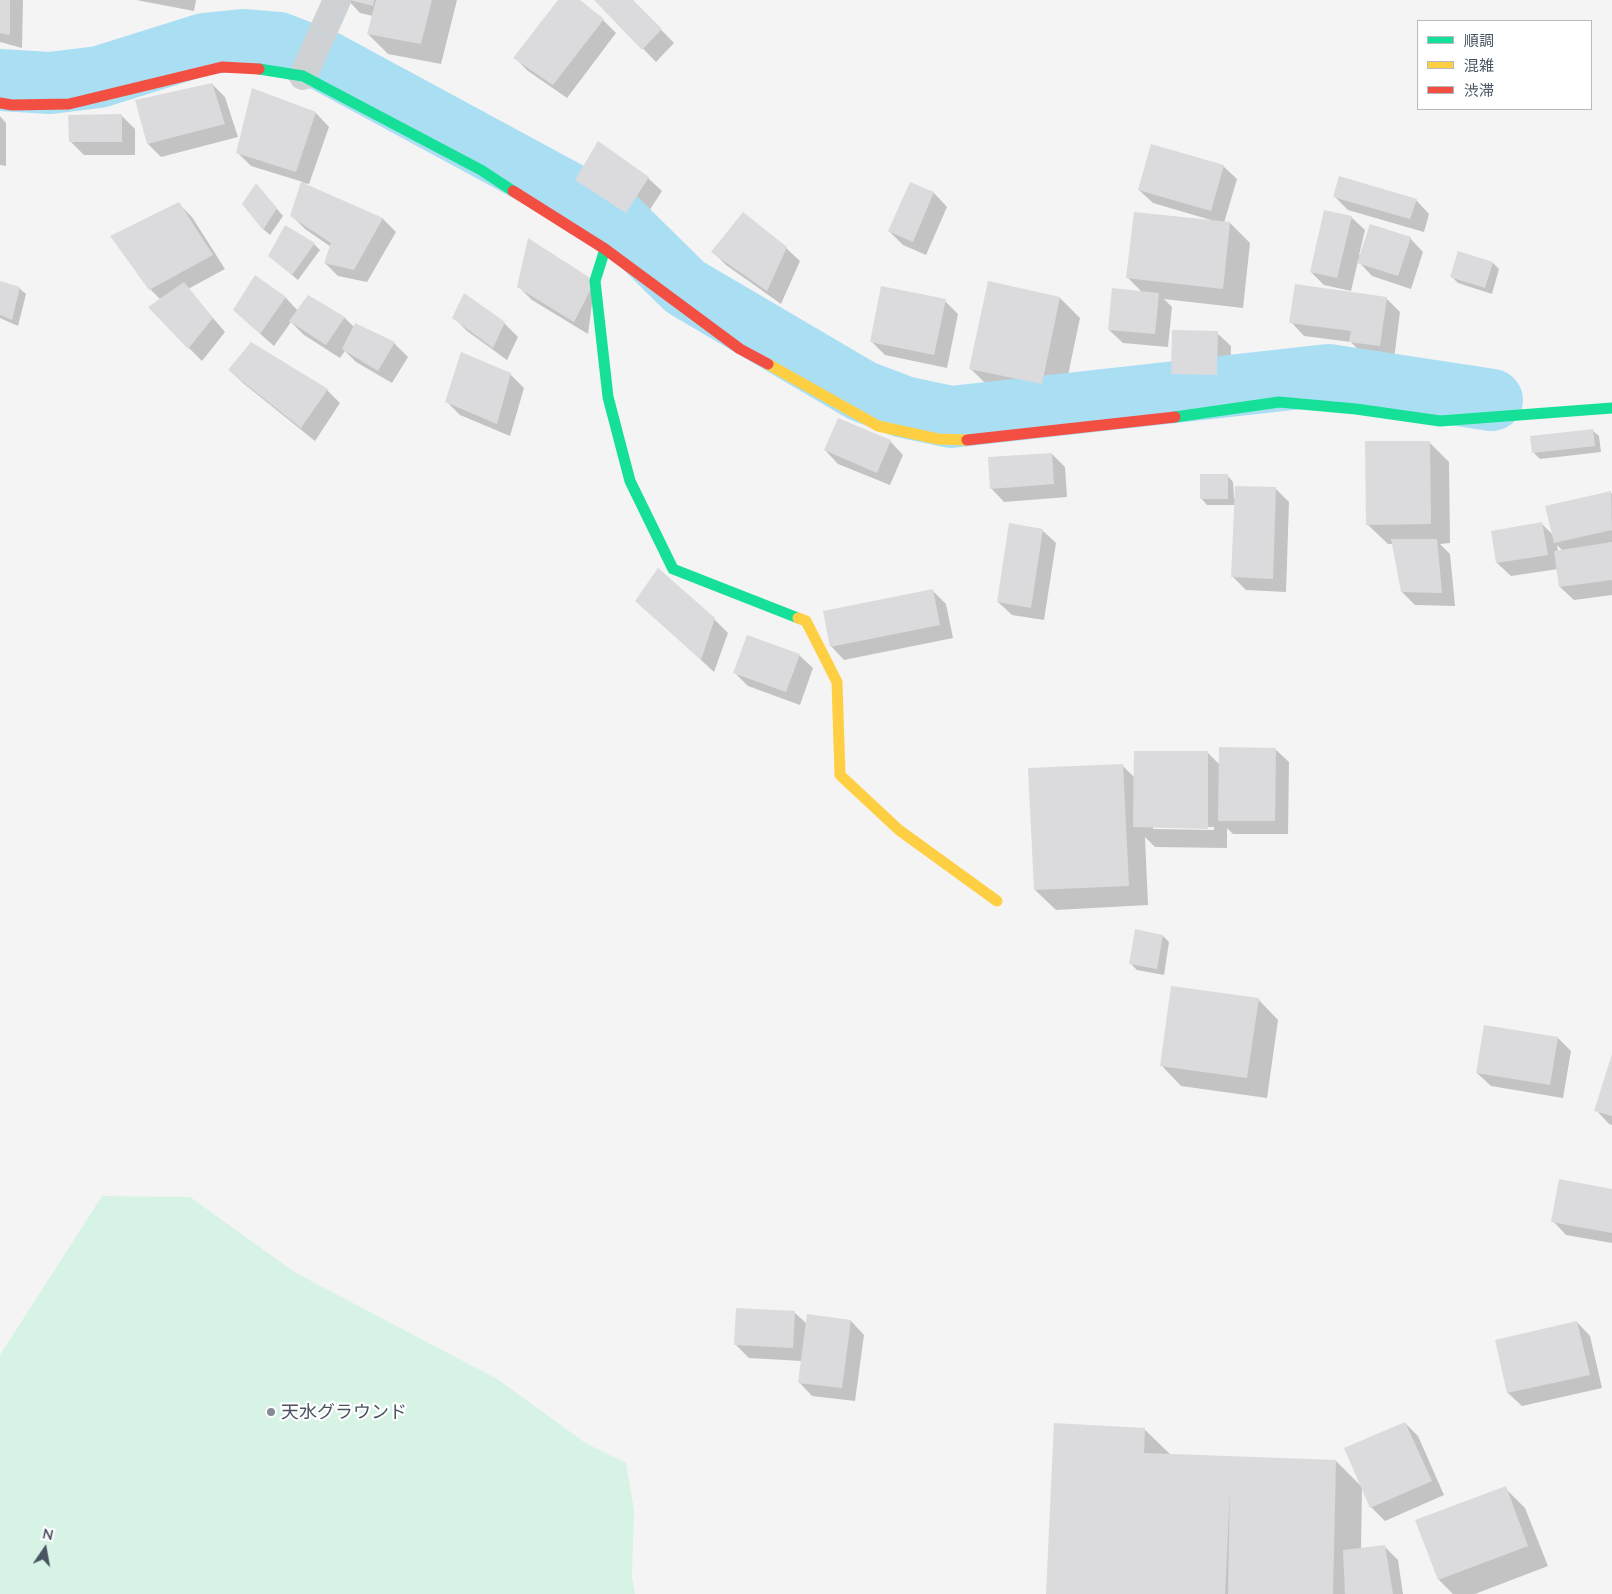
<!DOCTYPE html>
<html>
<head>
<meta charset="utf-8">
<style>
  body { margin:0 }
  #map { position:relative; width:1612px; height:1594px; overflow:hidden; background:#f4f4f4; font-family:Lato,"Noto Sans JP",sans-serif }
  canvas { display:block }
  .legend { position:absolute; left:1417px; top:20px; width:175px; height:90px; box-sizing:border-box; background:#fff; border:1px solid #b6bbc0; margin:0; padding:6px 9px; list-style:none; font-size:15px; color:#495462 }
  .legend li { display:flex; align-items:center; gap:10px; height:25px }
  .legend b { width:25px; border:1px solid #b6bbc0 }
  .north { position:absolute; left:20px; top:1524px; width:50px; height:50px; -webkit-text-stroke:4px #fff; paint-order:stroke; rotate:12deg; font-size:14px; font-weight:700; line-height:20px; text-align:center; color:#495462 }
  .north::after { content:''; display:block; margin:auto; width:18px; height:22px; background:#495462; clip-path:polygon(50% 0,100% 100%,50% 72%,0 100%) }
</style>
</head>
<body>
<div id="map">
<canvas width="1612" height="1594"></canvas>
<ul class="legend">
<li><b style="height:6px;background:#16e098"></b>順調</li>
<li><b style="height:6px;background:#ffcf43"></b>混雑</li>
<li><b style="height:6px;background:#f24e42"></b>渋滞</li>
</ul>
<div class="north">N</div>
</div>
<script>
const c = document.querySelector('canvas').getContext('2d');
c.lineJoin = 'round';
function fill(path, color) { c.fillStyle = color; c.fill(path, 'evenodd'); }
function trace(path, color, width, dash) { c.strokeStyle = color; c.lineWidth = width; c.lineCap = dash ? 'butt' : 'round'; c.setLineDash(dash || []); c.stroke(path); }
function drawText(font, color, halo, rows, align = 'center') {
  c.font = font + ' Lato,"Noto Sans JP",sans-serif'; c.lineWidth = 4.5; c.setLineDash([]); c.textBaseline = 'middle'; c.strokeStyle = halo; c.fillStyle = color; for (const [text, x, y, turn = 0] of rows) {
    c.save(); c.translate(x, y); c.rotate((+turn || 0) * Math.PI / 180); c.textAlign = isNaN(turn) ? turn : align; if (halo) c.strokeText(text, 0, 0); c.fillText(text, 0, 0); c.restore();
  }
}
fill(new Path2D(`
  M102,1196L190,1197L296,1273L497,1379L587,1444L626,1463L634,1510L632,1578L635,1594H0V1355Z`), '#d7f3e5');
fill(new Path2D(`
  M0,0H23L22,48L0,42Z
  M136,0H196L194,11Z
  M348,0H457L441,64L388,54L368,34L373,16L360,13Z
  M560,0H578L603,20L616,33L567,98L528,71L515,58Z
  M596,0H632L674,43L656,62Z
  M212,84L225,97L238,137L161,157L148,144Z
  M316,113L329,127L309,184L303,183V184L383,219L396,232L367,282L338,276L325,263L331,247L305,229L291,215L303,182L251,166L237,152Z
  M0,116L6,123V166L0,165Z
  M122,116L135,129V155H84L71,142Z
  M598,142L648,178L662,191L640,225L590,193L576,180Z
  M1223,166L1237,179L1224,223H1230L1250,243L1243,308L1164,299L1172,307L1168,347L1123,343L1109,330L1142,292L1128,278L1211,220L1153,203L1139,190Z
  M911,183L934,193L947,207L926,255L903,245L889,231Z
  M262,191L283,216L270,235L263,229Z
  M1334,196L1416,200L1429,214L1424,232L1348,210Z
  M179,204L192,217L225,269L188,289L225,332L202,361L189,348L161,300L150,289Z
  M1351,217L1365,230L1359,255L1410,238L1423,252L1411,289L1372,276L1358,261L1351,291L1324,285L1311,272Z
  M314,244L320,250L298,280L269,256Z
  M786,248L800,261L781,304L726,265L713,252Z
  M1493,263L1499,269L1492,294L1458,283L1452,277Z
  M256,277L286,298L298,311L309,297L345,318L354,327L394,343L408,357L392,383L356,362L345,351L340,358L304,335L291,322L274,346L248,323Z
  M0,282L19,288L26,294L18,326L0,318Z
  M595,282L588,334L532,300L519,287Z
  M989,283L1060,298L1080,318L1062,404L991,389L971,369Z
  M1386,298L1400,312L1394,359L1363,355L1351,342L1304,336L1291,322Z
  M945,301L958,314L947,368L885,355L871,341Z
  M454,318L504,323L518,337L507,360L467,331Z
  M1217,333L1231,346L1230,388L1186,387L1173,373Z
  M229,370L327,390L340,403L315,441L243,383Z
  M510,374L524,388L510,436L460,415L446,401Z
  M1592,430L1599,436L1601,452L1540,459L1533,452Z
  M890,441L903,455L890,485L838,464L825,450Z
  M1429,442L1449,462L1450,543L1440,544L1450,554L1455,606L1415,605L1402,592L1393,544H1388L1367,524Z
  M1052,454L1065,467L1067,497L1004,502L991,488Z
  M1227,475L1233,482L1234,498L1276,489L1289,502L1286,592L1246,590L1232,576L1235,505H1207L1201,498Z
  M1611,493L1612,494V595L1574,600L1560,587L1558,569L1511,576L1497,563L1492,532L1542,524L1553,535ZM1557,545L1563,551H1558Z
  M1042,530L1056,543L1044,620L1012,615L998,602Z
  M933,591L946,604L953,638L844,660L831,646Z
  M637,601L714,619L728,633L714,672Z
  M799,655L813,668L800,705L748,686L735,673Z
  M1275,749L1289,762L1288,834H1233L1227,828V848L1155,847L1145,837L1148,905L1056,910L1035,890L1122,765L1135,778L1208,753L1220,765ZM1153,827H1214V830L1153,829Z
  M1163,936L1169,942L1164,975L1137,970L1131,964Z
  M1258,999L1278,1020L1267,1098L1181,1086L1161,1065Z
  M1558,1038L1571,1051L1563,1098L1491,1086L1477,1073Z
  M1612,1057V1125L1609,1124L1596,1110Z
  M1612,1191V1243L1566,1235L1553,1221Z
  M795,1313L807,1324L851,1321L864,1335L855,1401L812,1396L799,1382L802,1361L749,1358L735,1344Z
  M1577,1322L1590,1336L1602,1388L1522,1406L1508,1393L1496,1341Z
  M1405,1423L1418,1436L1444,1495L1385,1521L1371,1507Z
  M1144,1429L1171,1455L1336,1461L1362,1487L1361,1549L1384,1546L1398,1560L1403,1594H1048Z
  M1505,1488L1525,1508L1548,1566L1475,1594H1453L1439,1580L1417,1521Z`), '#0003');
trace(new Path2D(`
  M0,80L50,83L99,77L204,44L242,40L279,43L325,61L615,218L685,287L862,391L904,407L951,417L1328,375L1492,400`), '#aadff3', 62);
fill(new Path2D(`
  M0,0H10V35L0,33Z
  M350,0H374L373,6Z
  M376,0H432L421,44L367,34Z
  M558,0H580L604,19L553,85L513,58Z
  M594,0H633L662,29L642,50Z
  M212,83L225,124L147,144L135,100Z
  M252,88L316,112L296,172L236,153Z
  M122,114V142H69L68,115Z
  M598,141L649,177L626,213L575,180Z
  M1151,144L1224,165L1211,211L1138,190Z
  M1339,176L1417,199L1410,219L1333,197Z
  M301,182L383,218L354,270L324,263L331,243L290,216Z
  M910,182L934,192L913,242L888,231Z
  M256,183L277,208L263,230L242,204Z
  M179,202L213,255L149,290L110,236Z
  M1324,210L1352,216L1337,278L1310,272Z
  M743,212L787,247L767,291L711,252Z
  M1134,212L1230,222L1223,289L1126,278Z
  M1370,224L1411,237L1398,276L1357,263Z
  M285,225L315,243L292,275L268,256Z
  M528,238L595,281L574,322L517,287Z
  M1458,251L1493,262L1485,288L1450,277Z
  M255,275L286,297L260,334L233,310Z
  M0,281L20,287L12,320L0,315Z
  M988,281L1060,297L1042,384L969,369Z
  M184,282L213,318L188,349L148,307Z
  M1295,284L1387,297L1380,346L1349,342L1351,331L1289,323Z
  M881,286L946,299L934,355L870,342Z
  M1112,288L1159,293L1155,334L1108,330Z
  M464,293L505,322L493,348L452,318Z
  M308,295L345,317L326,345L289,321Z
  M355,323L395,342L378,371L342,349Z
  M1172,330L1218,331L1217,375L1171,374Z
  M251,342L328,389L301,428L228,370Z
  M461,352L511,373L497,424L445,402Z
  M838,418L891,440L877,473L824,450Z
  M1593,429L1595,446L1532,453L1530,436Z
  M1365,441H1430L1431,524L1366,525Z
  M1052,453L1054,484L990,489L988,457Z
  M1200,474H1228V499H1200Z
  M1235,486L1276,487L1273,579L1231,577Z
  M1611,491L1612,530L1554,543L1545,506Z
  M1542,522L1548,555L1496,563L1491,531Z
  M1009,523L1043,529L1031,608L997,602Z
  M1391,539H1437L1442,593L1401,592Z
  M1612,542V580L1559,587L1554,551Z
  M658,568L715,618L701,660L635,601Z
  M933,589L940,625L830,647L823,611Z
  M747,635L800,654L786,692L733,673Z
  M1219,747L1276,748L1275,821H1218Z
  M1134,751H1208V829L1133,827Z
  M1123,764L1129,886L1034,890L1028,768Z
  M1135,929L1163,935L1157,969L1129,964Z
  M1171,986L1259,998L1247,1078L1160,1066Z
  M1484,1025L1558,1037L1550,1085L1476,1073Z
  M1612,1054V1116L1594,1111Z
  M1559,1179L1612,1189V1233L1551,1222Z
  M736,1308L795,1311L793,1348L734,1345Z
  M807,1314L851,1320L842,1388L798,1383Z
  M1577,1321L1590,1375L1507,1393L1495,1340Z
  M1405,1422L1432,1481L1370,1508L1344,1448Z
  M1054,1423L1145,1428L1144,1453L1336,1460L1333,1594H1228L1230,1488L1225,1594H1046Z
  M1506,1486L1528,1546L1438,1580L1415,1520Z
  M1385,1545L1393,1594H1345L1343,1550Z`), '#dbdbde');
trace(new Path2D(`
  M303,76L337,0`), '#cfd2d5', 28);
trace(new Path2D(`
  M259,69L303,76L481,170L513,191
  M605,249L595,281L608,397L630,481L673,569L798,618
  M1175,417L1279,402L1356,409L1440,421L1612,408`), '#16e098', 11);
trace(new Path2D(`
  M768,364L878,426L938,439L967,440
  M798,618L806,621L837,682L840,775L899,830L997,901`), '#ffcf43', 11);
trace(new Path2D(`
  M0,103L12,105L69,104L222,67L259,69
  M513,191L605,249L740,349L768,364
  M967,440L1175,417`), '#f24e42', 11);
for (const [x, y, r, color] of [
  [271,1412,5,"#858c95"]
]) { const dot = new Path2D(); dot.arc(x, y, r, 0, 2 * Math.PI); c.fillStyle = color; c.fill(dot); trace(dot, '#fff', 2); }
drawText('18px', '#495462', '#fff', [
  ["天水グラウンド",281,1412]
], 'left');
</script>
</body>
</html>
